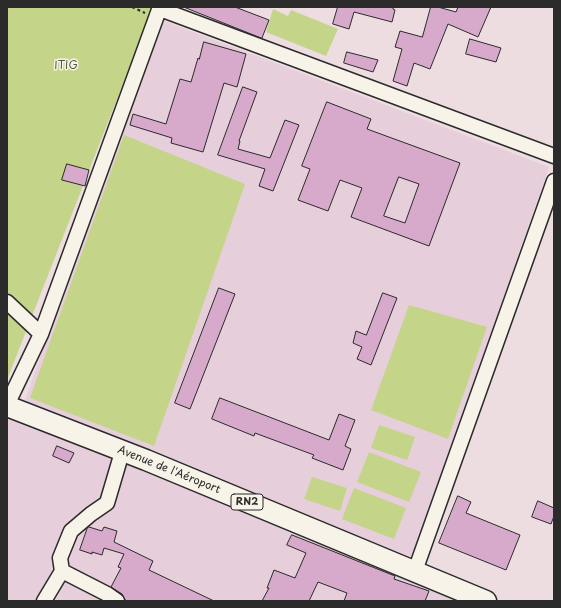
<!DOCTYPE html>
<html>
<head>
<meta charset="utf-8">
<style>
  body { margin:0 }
  #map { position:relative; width:561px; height:608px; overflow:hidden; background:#eddde0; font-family:"Playpen Sans",sans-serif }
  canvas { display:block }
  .frame { position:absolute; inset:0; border:8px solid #2b2b2b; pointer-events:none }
</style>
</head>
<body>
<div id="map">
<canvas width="561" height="608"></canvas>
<div class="frame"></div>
</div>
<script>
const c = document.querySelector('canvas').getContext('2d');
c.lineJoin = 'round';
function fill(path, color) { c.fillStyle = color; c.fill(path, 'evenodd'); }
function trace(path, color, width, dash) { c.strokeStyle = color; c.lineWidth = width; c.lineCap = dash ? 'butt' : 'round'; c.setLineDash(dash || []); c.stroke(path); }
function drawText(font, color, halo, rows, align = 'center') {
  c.font = font + ' "Playpen Sans",sans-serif'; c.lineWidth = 3; c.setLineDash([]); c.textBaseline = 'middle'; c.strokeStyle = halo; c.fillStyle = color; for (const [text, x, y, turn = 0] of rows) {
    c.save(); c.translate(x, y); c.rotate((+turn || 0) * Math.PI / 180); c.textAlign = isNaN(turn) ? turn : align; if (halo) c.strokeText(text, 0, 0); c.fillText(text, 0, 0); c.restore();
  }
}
fill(new Path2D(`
  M159,19L549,167L412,557L23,406Z
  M7,414L481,601H7Z`), '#e6ceda');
fill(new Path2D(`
  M7,7H153L7,380Z
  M273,9L288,16L291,10L338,29L326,56L266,32Z
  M124,135L245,184L154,446L30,398Z
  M409,305L487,327L448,439L371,410Z
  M379,425L415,437L407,460L371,448Z
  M369,452L421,472L409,502L357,482Z
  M312,477L347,488L340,511L304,499Z
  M354,488L406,508L394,539L342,519Z`), '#c4d58a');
const building = new Path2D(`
  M184,7H235L269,20L262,38Z
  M338,7H393V9L395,10L392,22L354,12L349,29L333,24Z
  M431,7H438L456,12L458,7H491L478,37L448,24L430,69L414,63L407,86L393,81L402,49L395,47L400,31L422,37Z
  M470,39L501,48L496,62L466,54Z
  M204,42L246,54L237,87L224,83L203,152L171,143L172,138L130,125L133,114L166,124L180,79L191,82L198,58L199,59Z
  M347,52L378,60L373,72L344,63Z
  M243,87L257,92L239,141H240L238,149L270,158L285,120L299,125L273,191L259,186L265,169L218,155Z
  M327,102L371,119L367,129L460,163L429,246L351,217L362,188L340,180L328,211L298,200L310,169L302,166ZM399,177L419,184L405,223L384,216Z
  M67,164L89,170L85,186L62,180Z
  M219,288L235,294L190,409L175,403Z
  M383,293L397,298L371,365L357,359L362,347L353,343L356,331L366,335Z
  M220,398L329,440L339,414L355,420L345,446L351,449L343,470L312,458L314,455L255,433L254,436L212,419Z
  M57,446L74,453L69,463L53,456Z
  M458,496L471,502L466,513L520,535L506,570L439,543Z
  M538,501L554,508V516L551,524L532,517Z
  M88,527H89L102,531L104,527L117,531L114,542L153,561L149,570L214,601H128L125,600L122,594L111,587L121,568L118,567L124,554L104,548L102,555L92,552V554L80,550Z
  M292,535L395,576L394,579L429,591L425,601H344L347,593L318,582L309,601H262L269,588H267L274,570L295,578L306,553L287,545Z`);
fill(building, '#d7aacc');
trace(building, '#2b2b2b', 1);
const minor = new Path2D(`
  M160,9L554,156
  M7,302L41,334
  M7,405L41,334L160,7
  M62,571L107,594L117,601
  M415,571L554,181
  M44,601L62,571L60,558L71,531L91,514L107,503L120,459L124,451`);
const highway = new Path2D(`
  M7,406L146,460L486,601`);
trace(minor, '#2b2b2b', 17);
trace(highway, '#2b2b2b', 23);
trace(new Path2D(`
  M132,7L145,13`), '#2b2b2b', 2, [3, 3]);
trace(minor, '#f7f3e8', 14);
trace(highway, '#f7f3e8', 20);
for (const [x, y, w] of [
  [247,502,32]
]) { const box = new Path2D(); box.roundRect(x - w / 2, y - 8, w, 16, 3); c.fillStyle = '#f7f3e8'; c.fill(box); trace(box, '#2b2b2b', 1); }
drawText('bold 10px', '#2b2b2b', null, [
  ["RN2",247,502]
]);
drawText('11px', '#515643', '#f7f3e8', [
  ["ITIG",66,66]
]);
drawText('11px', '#2b2b2b', '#f7f3e8', [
  ["Avenue de l'Aéroport",169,470,22]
]);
</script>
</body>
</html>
